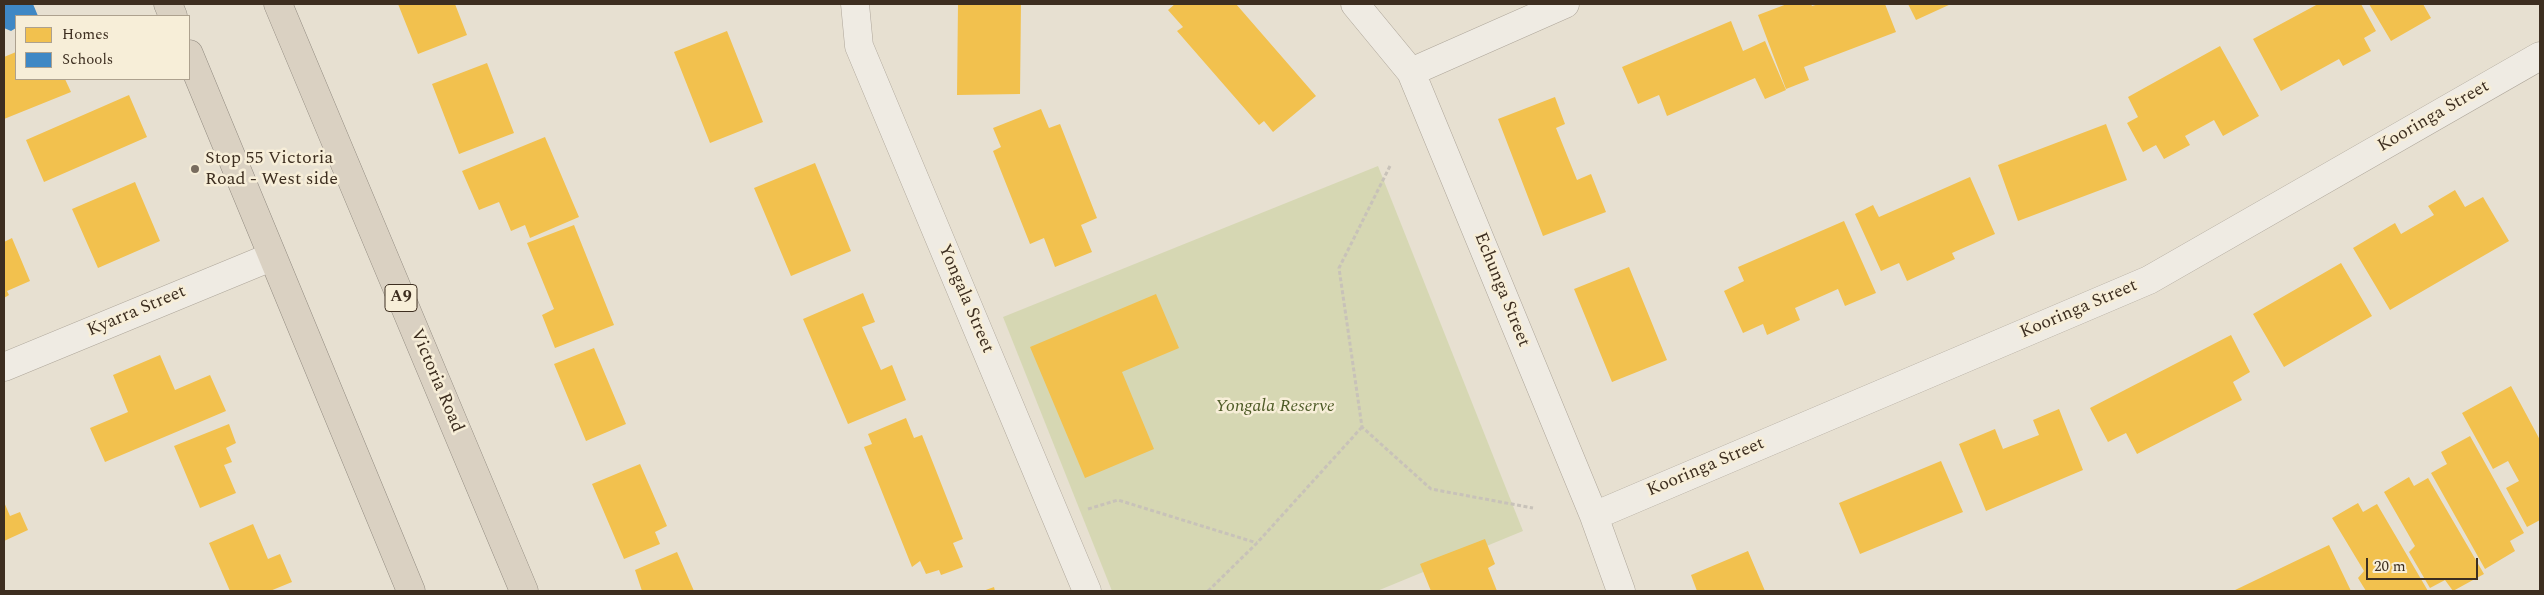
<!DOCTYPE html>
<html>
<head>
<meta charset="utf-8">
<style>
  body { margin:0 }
  #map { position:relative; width:2544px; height:595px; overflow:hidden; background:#e7e0d1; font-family:Spectral,serif }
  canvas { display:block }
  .frame { position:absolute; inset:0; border:5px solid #3d2e20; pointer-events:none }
  .legend { position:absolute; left:15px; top:15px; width:175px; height:65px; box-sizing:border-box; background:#f7eed8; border:1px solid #ada18e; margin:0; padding:6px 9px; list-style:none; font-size:15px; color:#3d2e20 }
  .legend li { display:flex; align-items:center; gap:10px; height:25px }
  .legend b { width:25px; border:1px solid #ada18e }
  .scale { position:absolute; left:2366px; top:558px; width:112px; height:22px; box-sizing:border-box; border:2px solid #3d2e20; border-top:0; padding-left:6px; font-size:15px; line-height:18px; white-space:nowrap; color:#3d2e20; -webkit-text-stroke:4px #f7eed8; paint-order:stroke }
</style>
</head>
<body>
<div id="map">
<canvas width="2544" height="595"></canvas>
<div class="frame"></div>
<ul class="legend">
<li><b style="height:14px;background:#f2c14e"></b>Homes</li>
<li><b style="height:14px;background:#3f88c5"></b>Schools</li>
</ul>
<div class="scale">20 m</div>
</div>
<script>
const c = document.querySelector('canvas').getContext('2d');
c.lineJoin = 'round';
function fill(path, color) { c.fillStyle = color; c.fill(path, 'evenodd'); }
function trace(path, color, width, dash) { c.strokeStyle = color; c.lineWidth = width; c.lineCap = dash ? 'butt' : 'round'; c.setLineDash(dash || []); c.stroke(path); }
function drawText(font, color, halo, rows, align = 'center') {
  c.font = font + ' Spectral,serif'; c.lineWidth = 5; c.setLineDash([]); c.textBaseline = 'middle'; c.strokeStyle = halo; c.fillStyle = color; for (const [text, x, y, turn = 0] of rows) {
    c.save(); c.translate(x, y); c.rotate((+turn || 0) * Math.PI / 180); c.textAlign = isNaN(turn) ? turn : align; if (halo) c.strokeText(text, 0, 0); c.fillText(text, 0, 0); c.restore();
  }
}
fill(new Path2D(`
  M1378,166L1523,531L1377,591H1112L1003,317Z`), '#d6d7b3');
fill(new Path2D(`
  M398,4H455L467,35L418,54Z
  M958,4H1021L1020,94L957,95Z
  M1175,4H1236L1316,96L1273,132L1264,121L1259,125L1177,31L1183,27L1168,10Z
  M1787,4H1811L1812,6L1819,4H1885L1896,32L1804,67L1809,80L1786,89L1758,15Z
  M1908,4H1951L1916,20Z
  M2318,4H2361L2376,31L2364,38L2371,51L2343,66L2339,59L2281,91L2253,39Z
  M2369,4H2423L2431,18L2391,41Z
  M1731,21L1743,51L1765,41L1786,90L1765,99L1755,78L1667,116L1659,95L1638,104L1622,67Z
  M727,31L763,122L710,143L674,52Z
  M2220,46L2259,116L2223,136L2214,120L2185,136L2190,145L2164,159L2156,145L2143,152L2127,123L2138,117L2128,97Z
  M16,52V79H65L71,92L4,119V57Z
  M487,63L514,133L459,154L432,84Z
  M129,95L147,137L44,182L26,140Z
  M1555,97L1565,124L1556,128L1577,180L1591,174L1606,212L1543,236L1498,119Z
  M1041,109L1049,128L1060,124L1097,218L1081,225L1092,252L1055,267L1044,238L1030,244L993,151L1001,147L993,128Z
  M2106,124L2127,180L2018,221L1998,165Z
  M545,137L579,217L530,238L525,225L511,231L499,202L479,210L462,171Z
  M815,163L851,251L791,276L754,188Z
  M1970,177L1995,234L1952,253L1955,259L1907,281L1899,263L1881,271L1855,214L1873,205L1879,217Z
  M135,182L160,241L98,268L72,209Z
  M2455,190L2465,207L2483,197L2509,241L2390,310L2353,248L2395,223L2401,234L2434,215L2428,206Z
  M1844,221L1876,293L1845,306L1838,289L1795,308L1800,320L1767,335L1763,324L1743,333L1724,291L1744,281L1738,267Z
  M574,225L614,325L555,348L542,315L554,309L527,243Z
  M12,238L30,281L7,291L9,295L4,298V242Z
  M2341,263L2372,316L2284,367L2253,314Z
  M1629,267L1667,360L1612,382L1574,289Z
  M863,293L875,322L862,327L881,370L892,365L906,400L848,424L803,319Z
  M1156,294L1179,348L1122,372L1154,449L1085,478L1030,347Z
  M2231,335L2250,372L2233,382L2242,400L2137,454L2126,433L2108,442L2090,408Z
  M594,348L626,424L586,441L554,364Z
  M160,355L175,390L210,375L226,411L105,462L90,428L128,412L113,375Z
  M2511,386L2540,440V520L2527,527L2506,488L2519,481L2508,461L2493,469L2462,413Z
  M2059,409L2083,470L1986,511L1959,444L1995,429L2003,449L2039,435L2033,420Z
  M906,418L914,438L922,435L963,539L953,543L963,567L941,575L939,570L926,574L920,561L912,567L864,447L872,444L868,434Z
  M229,424L236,443L226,448L232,462L224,465L236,493L200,508L174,446Z
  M2470,436L2524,533L2510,541L2515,551L2485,569L2431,473L2447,464L2441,452Z
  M1941,461L1963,512L1860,554L1839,503Z
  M640,464L667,526L655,532L660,544L624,559L592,484Z
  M2409,477L2414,486L2428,478L2484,574L2453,591L2445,580L2430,588L2409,552L2415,546L2384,492Z
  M4,502L10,516L20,512L28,530L4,541Z
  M2358,503L2363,512L2377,504L2428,591H2366L2358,578L2364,571L2332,518Z
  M253,524L268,559L280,554L292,582L270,591H230L209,543Z
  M1485,539L1495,564L1488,568L1497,591H1431L1420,564Z
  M2329,545L2351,591H2233Z
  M1748,551L1765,591H1697L1691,575Z
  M677,552L694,591H642L635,570Z
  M994,587L995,591H983Z`), '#f2c14e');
fill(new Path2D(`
  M4,4H33L38,16H16V28L11,31L4,28Z`), '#3f88c5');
const street = new Path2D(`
  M855,4L859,46L1087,591
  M1355,4L1411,72L1594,516L1621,591
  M1411,72L1565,4
  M4,367L271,257
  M1594,516L2149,280L2540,56`);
const highway = new Path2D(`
  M168,4L173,16
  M278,4L524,591
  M189,54L411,591`);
trace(street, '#ada599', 29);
trace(highway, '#928b80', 29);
trace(new Path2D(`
  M1390,166L1339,268L1362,427L1431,489L1533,508
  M1088,509L1118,500L1257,543
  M1208,591L1257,543L1362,427`), '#c8c2b9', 3, [4, 2.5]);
trace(street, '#efebe3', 28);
trace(highway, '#dad1c2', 28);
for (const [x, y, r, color] of [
  [195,169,5,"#786c5e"]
]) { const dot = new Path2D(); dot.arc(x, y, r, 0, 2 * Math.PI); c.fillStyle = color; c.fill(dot); trace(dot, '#f7eed8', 2); }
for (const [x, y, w] of [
  [401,298,32]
]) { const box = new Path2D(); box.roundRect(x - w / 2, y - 13.5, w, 27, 4); c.fillStyle = '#f7eed8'; c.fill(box); trace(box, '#3d2e20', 1); }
drawText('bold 16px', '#3d2e20', null, [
  ["A9",401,298]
]);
drawText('18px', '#3d2e20', '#f7eed8', [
  ["Kooringa Street",2434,117,-30],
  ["Echunga Street",1501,290,68],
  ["Yongala Street",965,299,67],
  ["Kooringa Street",2079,310,-23],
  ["Kyarra Street",137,312,-23],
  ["Victoria Road",436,381,67],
  ["Kooringa Street",1706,468,-23]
]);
drawText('18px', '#3d2e20', '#f7eed8', [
  ["Stop 55 Victoria",205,159],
  ["Road - West side",205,180]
], 'left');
drawText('italic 18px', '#4d5a26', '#f7eed8', [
  ["Yongala Reserve",1275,407]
]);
</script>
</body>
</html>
